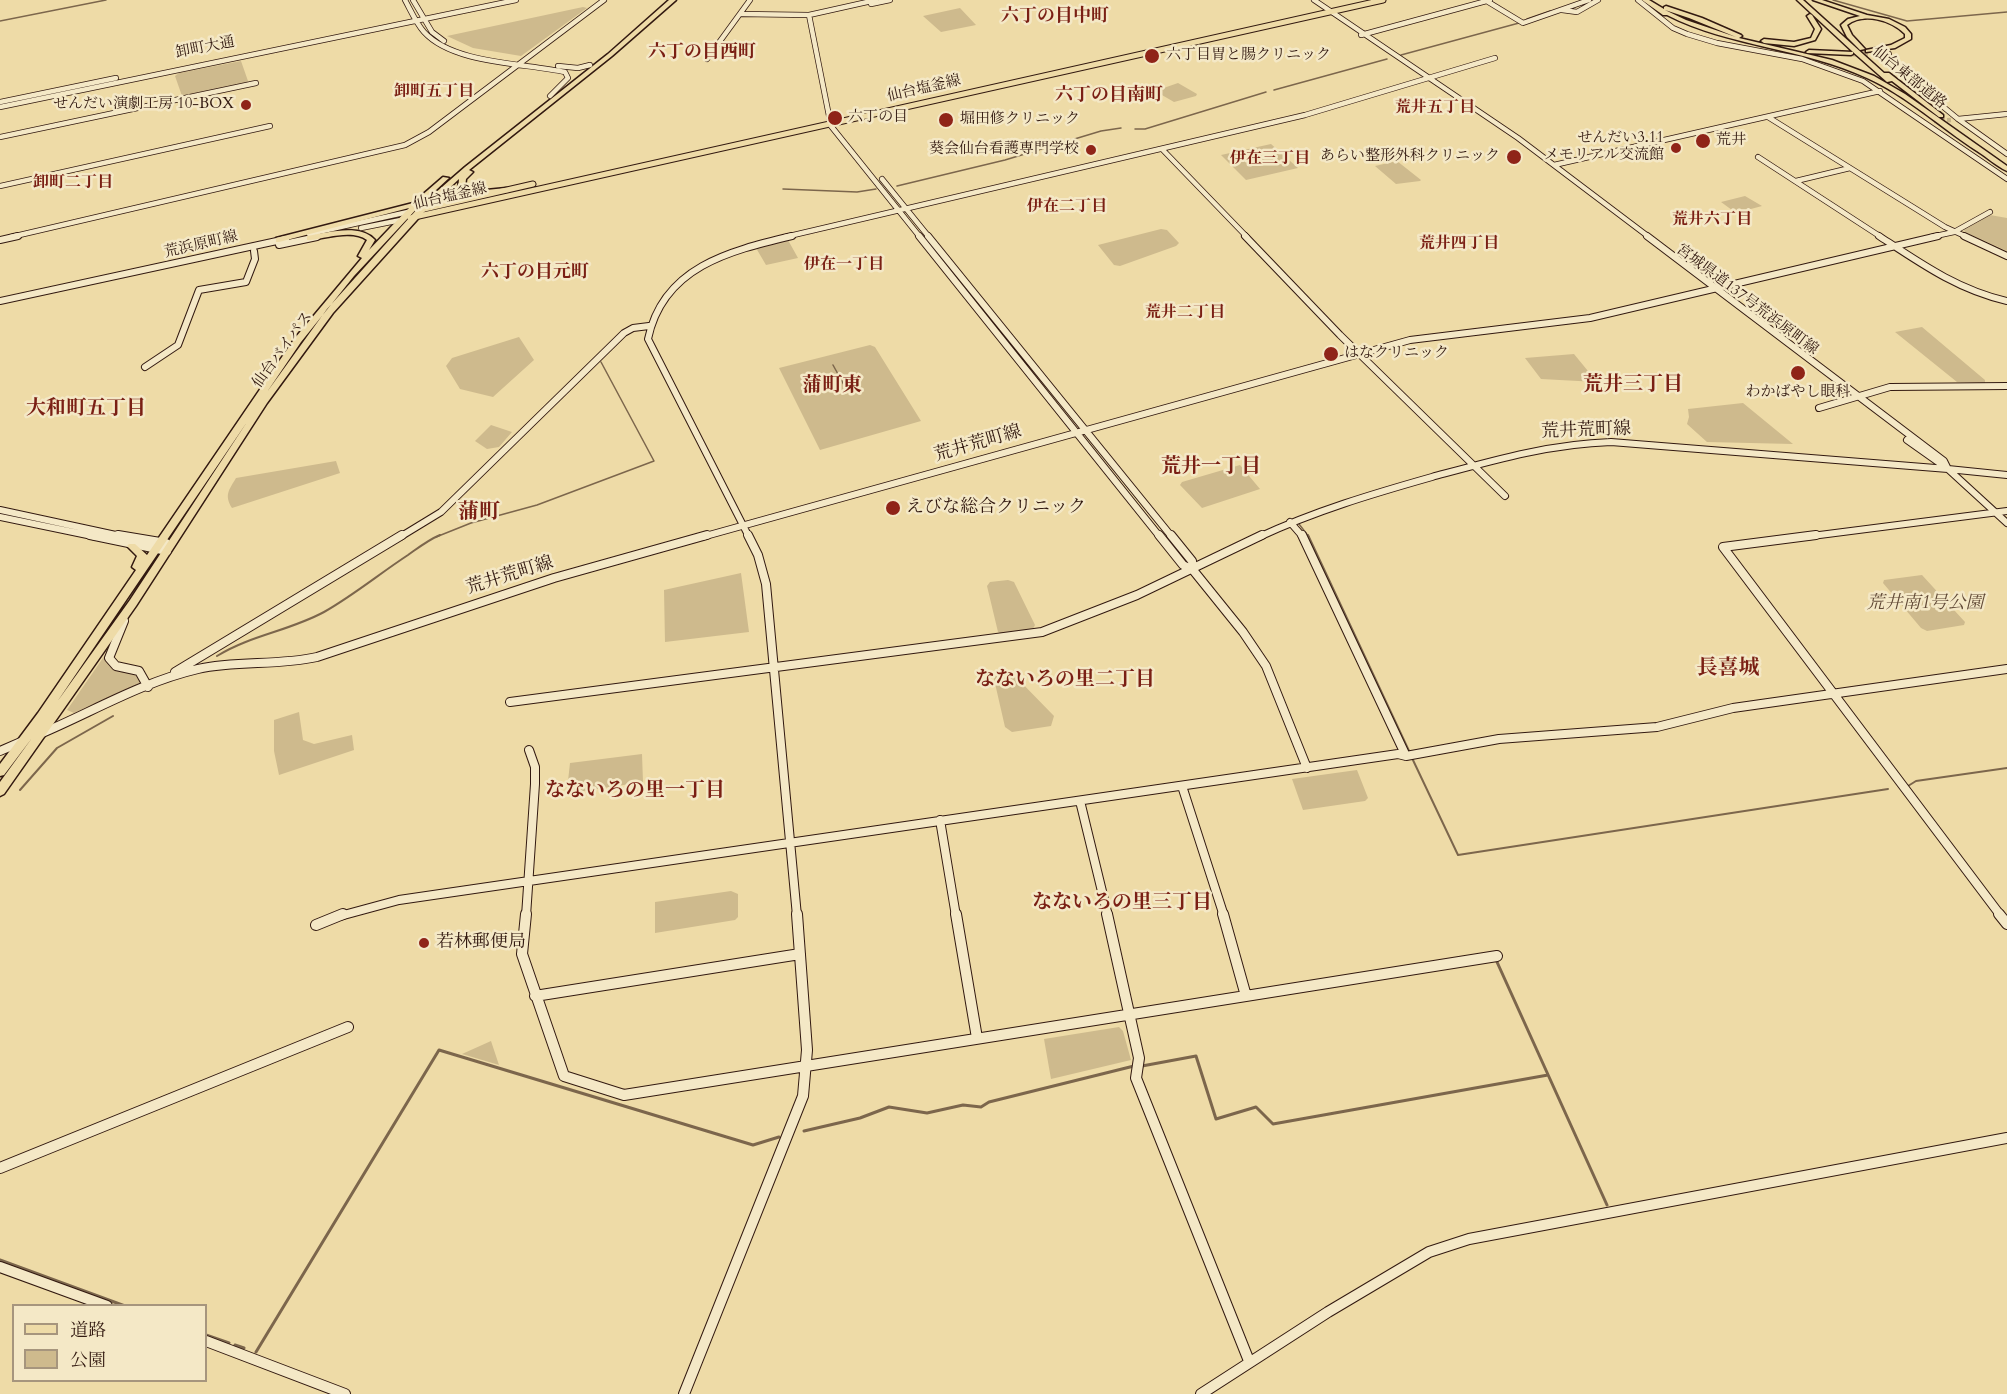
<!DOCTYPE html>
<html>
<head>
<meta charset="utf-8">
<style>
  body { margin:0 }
  #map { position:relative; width:2007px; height:1394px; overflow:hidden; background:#eedba7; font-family:Cardo,"Noto Serif JP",serif }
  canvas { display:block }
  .legend { position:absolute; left:12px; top:1304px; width:195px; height:78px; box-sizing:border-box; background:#f4e8c6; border:2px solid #a6957d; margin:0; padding:8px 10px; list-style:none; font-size:18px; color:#321910 }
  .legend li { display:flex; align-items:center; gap:12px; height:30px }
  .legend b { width:30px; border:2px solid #a6957d }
</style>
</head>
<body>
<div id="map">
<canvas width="2007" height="1394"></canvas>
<ul class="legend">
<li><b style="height:8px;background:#eedba7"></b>道路</li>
<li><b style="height:16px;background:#ceba8d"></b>公園</li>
</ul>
</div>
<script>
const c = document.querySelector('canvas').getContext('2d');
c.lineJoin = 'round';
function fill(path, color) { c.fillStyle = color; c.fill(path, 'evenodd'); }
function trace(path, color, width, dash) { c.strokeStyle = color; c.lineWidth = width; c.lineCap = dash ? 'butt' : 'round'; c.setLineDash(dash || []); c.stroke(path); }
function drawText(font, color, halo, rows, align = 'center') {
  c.font = font + ' Cardo,"Noto Serif JP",serif'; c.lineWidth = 5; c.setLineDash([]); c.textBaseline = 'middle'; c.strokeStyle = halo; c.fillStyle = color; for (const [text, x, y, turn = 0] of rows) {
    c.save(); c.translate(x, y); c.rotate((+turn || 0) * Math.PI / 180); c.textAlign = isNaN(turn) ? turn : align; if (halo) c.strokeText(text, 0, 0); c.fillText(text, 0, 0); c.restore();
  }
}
fill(new Path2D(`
  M583,7L587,8L521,56L473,48L447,36Z
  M960,8L976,25L941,32L923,16Z
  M241,61L248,81L246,83L182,96L175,76L179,73Z
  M1178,83L1197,94L1196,96L1174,102L1155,91Z
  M1271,144L1298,168L1246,180L1221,155Z
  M1397,161L1421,180L1420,181L1396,184L1375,166Z
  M1745,196L1762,206L1736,213L1721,202Z
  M1990,215L2007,218V251L1965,232L1964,230Z
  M1161,229L1167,230L1179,243L1176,246L1120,266L1114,265L1098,245Z
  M788,240L798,258L766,265L756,248Z
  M1922,327L1985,380V383L1957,382L1895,332Z
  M519,337L534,360L493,397L460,389L446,366L452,358Z
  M870,345L875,347L921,421L820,450L779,368Z
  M1574,354L1597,382L1541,379L1525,358Z
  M1743,403L1793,444L1707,442L1687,424L1689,417L1688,409Z
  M491,425L512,432L499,447L487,449L475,441Z
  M336,461L340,473L232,508C224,495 229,490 236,478Z
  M1240,465L1260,489L1202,508L1180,485L1182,482Z
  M741,573L749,632L665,642L664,590Z
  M1922,575L1965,622L1964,625L1927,631L1921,628L1883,583L1884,580Z
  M1008,580L1014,582L1035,625L1033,629L1002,634L998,632L987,586L990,582Z
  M105,655L109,666L137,673L142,682L74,713L67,710Z
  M1008,674L1015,676L1054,716L1051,726L1012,732L1005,727L994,679L996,675Z
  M299,712L303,740L314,744L352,735L354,750L279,775L274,751V720Z
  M642,754L643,782L571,793L567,790L570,763Z
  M1357,770L1368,798L1365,801L1303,810L1292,779Z
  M731,891L738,894V917L735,920L655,933V902Z
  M1119,1027L1123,1031L1131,1060L1051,1079L1044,1039Z
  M491,1041L499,1065L462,1054Z`), '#ceba8d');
trace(new Path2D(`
  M1833,0L1907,21L2007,12
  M1527,19L1550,11
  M0,21L106,0
  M1401,55L1519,23
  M1274,90L1387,59
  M1135,129H1145L1266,92
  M897,186L1005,160L1101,131L1121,128
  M783,189L857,192L876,189
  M833,365L844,385
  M1299,524L1309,537
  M436,537L471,523L537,505L654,461L601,362`), '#7c664c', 1.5);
trace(new Path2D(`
  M1308,535L1410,753
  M217,656C251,635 289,631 324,612C354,595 379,574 408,555C418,548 428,540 440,535
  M1412,758L1458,855L1888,789
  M1908,786L1916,781L2007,768
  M20,790L57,748L113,716`), '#7c664c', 2);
trace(new Path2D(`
  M1497,962L1607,1205
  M1142,1066L1196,1056L1216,1119L1256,1107L1273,1124L1548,1075
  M804,1131L860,1118L889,1107L927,1113L963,1105L981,1107L989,1102L1134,1066
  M0,1260L125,1306
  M206,1335L229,1343
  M235,1345L244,1348
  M256,1352L439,1050L753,1145L779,1137`), '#7c664c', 3);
trace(new Path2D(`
  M1934,121L1951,120`), '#c8b489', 4.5, [4.5, 2]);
trace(new Path2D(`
  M1851,53H1870`), '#c8b489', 7, [7, 3]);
const secondaryFar3 = new Path2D(`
  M405,0C411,11 416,23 424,32C453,64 524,63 565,72L568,78L550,96
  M413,0L432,32L444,41
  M1314,0L1518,138L1649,237
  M1485,0L1523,23L1589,0
  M1638,0L1673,28L1687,34L1717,43L1802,59L1863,81L2007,179
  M871,4L890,0
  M1562,10L1577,12L1598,0
  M741,14L809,15L876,0
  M809,15L831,126L920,237
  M1361,35L1490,0
  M1889,54L1884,55V58L1958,119L2007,154
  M707,59L750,0
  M558,66L578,68L590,65
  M0,102L116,78
  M0,107L516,0
  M1768,117L1945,227L1967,237
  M1958,119L2007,114
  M0,137L256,83
  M1162,149L1247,237
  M1758,157L1881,237
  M1554,165L1880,91
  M882,179L929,237
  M1796,181L1850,168
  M0,186L270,126
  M361,228L401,220
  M309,234L408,212
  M11,237L405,145L429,132L604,0
  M785,237L1305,115L1495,58
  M1931,237L1954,232L1990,212`);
const secondaryFar2 = new Path2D(`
  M919,236L1160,537
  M928,236L1172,537
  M1245,236L1340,335L1505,496
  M1647,236L1944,461L1948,469L2007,523
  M1879,236C1920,263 1958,290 2007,301
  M1964,236L2007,256
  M0,240L18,236
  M279,245L317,237
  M0,301L286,239
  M145,367L178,345L199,290L246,282L255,259L254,251
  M1819,408L1890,387L2007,386
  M1907,440L1948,469L2007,475
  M0,510L125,537
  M0,517L97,537
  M1290,522L1303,537
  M400,537L441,512L624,333L633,328L649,326
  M702,537L1410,340L1590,318L1938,236
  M749,537L648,339C663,267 729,251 792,236
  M1259,537C1315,511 1372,494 1432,477C1491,461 1549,444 1611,442L1948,469
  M1804,537L2007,511`);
const secondaryFar1 = new Path2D(`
  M90,535L167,551
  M118,535L166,543
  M748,535L758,555L766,584L797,916
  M1159,535L1183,565L1193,570L1243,632L1266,666L1307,768
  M1171,535L1192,561L1193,570
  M1302,535L1406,756
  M1816,535L1723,547L2001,916
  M124,621L109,658L116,666L139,671L148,687
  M175,672L402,535
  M510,702L1042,632L1137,595L1262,535
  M40,734C92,712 142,682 198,669C237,660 278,666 317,657L554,578L707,535
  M0,751L23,741
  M1182,786L1224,916
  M1080,801L1108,916
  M940,820L956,916
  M340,916L399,900L1398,754L1406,756L1499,739L1657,727L1733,708L2007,669
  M526,916L535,784V767L529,750`);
const secondary = new Path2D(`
  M526,914L522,954L564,1076L624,1095L1497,956
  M956,914L977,1038
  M1107,914L1139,1058L1136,1078L1249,1361
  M1223,914L1246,996
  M1999,914L2007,924
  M316,925L343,914
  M535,996L800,954
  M0,1168L348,1027
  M0,1267L107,1306
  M206,1341L345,1394
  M684,1394L803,1096L807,1050L797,914
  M1201,1394L1328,1312L1429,1252L1469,1239L2007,1138`);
const primary = new Path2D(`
  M420,210L533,184
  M410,218L1383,0`);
const highway = new Path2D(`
  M669,0H676L612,56L469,170L473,172L466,179L465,187L476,191L506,188H509V192L476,195L458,190L459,179L425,211L333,313L267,403L136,606L4,794L0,796V782L32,738L4,775L0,776V764L38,713L136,570L132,567L137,556L127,546L129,544H135L147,555L295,338L362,258L358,256L367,240C353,229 327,238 310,240H307V236C328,233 359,223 375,240L369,250L409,208L279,242H276V238L413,203L443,177L449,178L422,203L354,276L301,342L267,392L327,309L419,207L465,167L608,54ZM247,422L130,600L57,702Z
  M1642,0H1649L1664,9V7L1666,6L1702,18L1741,35L1742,36L1739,38L1832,60L1874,76L1905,94L2007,166V171C1996,166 1987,157 1977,151C1940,127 1907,96 1867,78C1803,48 1730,47 1667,15H1663ZM1665,10L1689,18L1736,37L1686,20Z
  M1797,0H1803L1884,73H1889L1943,115V117H1939L1892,81L1887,82L1853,52V54L1851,55L1807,53L1806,52L1809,50L1853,52Z
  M1813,0H1822L1867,15L1889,19L1905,27L1911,34V39L1895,48L1866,52V50L1891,45L1905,38V34C1891,20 1864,12 1847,25L1852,35L1865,49L1860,50L1847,37L1841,25L1848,19L1860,16Z
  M1810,14L1812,15L1821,29L1815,40L1794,46L1764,43L1761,41L1764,39L1794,42L1811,38L1815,29L1807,16Z`);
trace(secondaryFar3, '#321910', 6);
trace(secondaryFar2, '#321910', 8);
trace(secondaryFar1, '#321910', 10);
trace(secondary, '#321910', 12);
trace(primary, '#321910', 7);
trace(highway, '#321910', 3);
trace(secondaryFar3, '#f4e8c6', 4.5);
trace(secondaryFar2, '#f4e8c6', 6);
trace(secondaryFar1, '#f4e8c6', 8);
trace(secondary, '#f4e8c6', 10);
trace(primary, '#eedba7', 5);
fill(highway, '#eedba7');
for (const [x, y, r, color] of [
  [1152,56,8,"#8f2418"],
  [246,105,6,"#8f2418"],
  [835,118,8,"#8f2418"],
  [946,120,8,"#8f2418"],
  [1703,141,8,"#8f2418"],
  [1676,148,6,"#8f2418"],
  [1091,150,6,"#8f2418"],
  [1514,157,8,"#8f2418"],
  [1331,354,8,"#8f2418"],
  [1798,373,8,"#8f2418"],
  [893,508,8,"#8f2418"],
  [424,943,6,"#8f2418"]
]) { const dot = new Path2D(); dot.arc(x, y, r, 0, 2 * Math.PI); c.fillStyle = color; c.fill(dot); trace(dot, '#f4e8c6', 2); }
drawText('15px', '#321910', '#f4e8c6', [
  ["卸町大通",205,48,-11],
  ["仙台東部道路",1909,78,39],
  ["仙台塩釜線",924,89,-13],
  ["仙台塩釜線",450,197,-13],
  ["荒浜原町線",201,245,-13],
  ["宮城県道137号荒浜原町線",1747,300,37],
  ["仙台バイパス",283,350,-54]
]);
drawText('15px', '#321910', '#f4e8c6', [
  ["六丁目胃と腸クリニック",1166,56],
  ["せんだい演劇工房 10-BOX",234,105,"right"],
  ["六丁の目",848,118],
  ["堀田修クリニック",960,120],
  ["せんだい3.11",1664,139,"right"],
  ["メモリアル交流館",1664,156,"right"],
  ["荒井",1716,141],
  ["葵会仙台看護専門学校",1079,150,"right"],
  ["あらい整形外科クリニック",1500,157,"right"],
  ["はなクリニック",1344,354],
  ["わかばやし眼科",1798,393,"center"]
], 'left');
drawText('bold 16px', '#7a1f14', '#f4e8c6', [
  ["卸町五丁目",434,92],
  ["荒井五丁目",1435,108],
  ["伊在三丁目",1270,159],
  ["卸町二丁目",73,183],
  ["伊在二丁目",1067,207],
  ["荒井六丁目",1712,220],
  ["荒井四丁目",1459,244],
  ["伊在一丁目",844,265],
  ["荒井二丁目",1185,313]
]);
drawText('bold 18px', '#7a1f14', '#f4e8c6', [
  ["六丁の目中町",1055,17],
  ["六丁の目西町",702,53],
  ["六丁の目南町",1109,96],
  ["六丁の目元町",535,273]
]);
drawText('18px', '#321910', '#f4e8c6', [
  ["荒井荒町線",1586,431,-2],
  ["荒井荒町線",978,444,-16],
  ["荒井荒町線",510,576,-17]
]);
drawText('18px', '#321910', '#f4e8c6', [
  ["えびな総合クリニック",906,508],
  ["若林郵便局",436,943]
], 'left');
drawText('italic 18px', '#614936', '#f4e8c6', [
  ["荒井南1号公園",1925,604]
]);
drawText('bold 20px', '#7a1f14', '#f4e8c6', [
  ["荒井三丁目",1633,385],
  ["蒲町東",832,386],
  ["大和町五丁目",86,409],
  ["荒井一丁目",1211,467],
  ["なないろの里二丁目",1065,680],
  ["なないろの里一丁目",635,791],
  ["なないろの里三丁目",1122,903]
]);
drawText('bold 21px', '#7a1f14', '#f4e8c6', [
  ["蒲町",479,513],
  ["長喜城",1728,669]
]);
</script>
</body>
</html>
